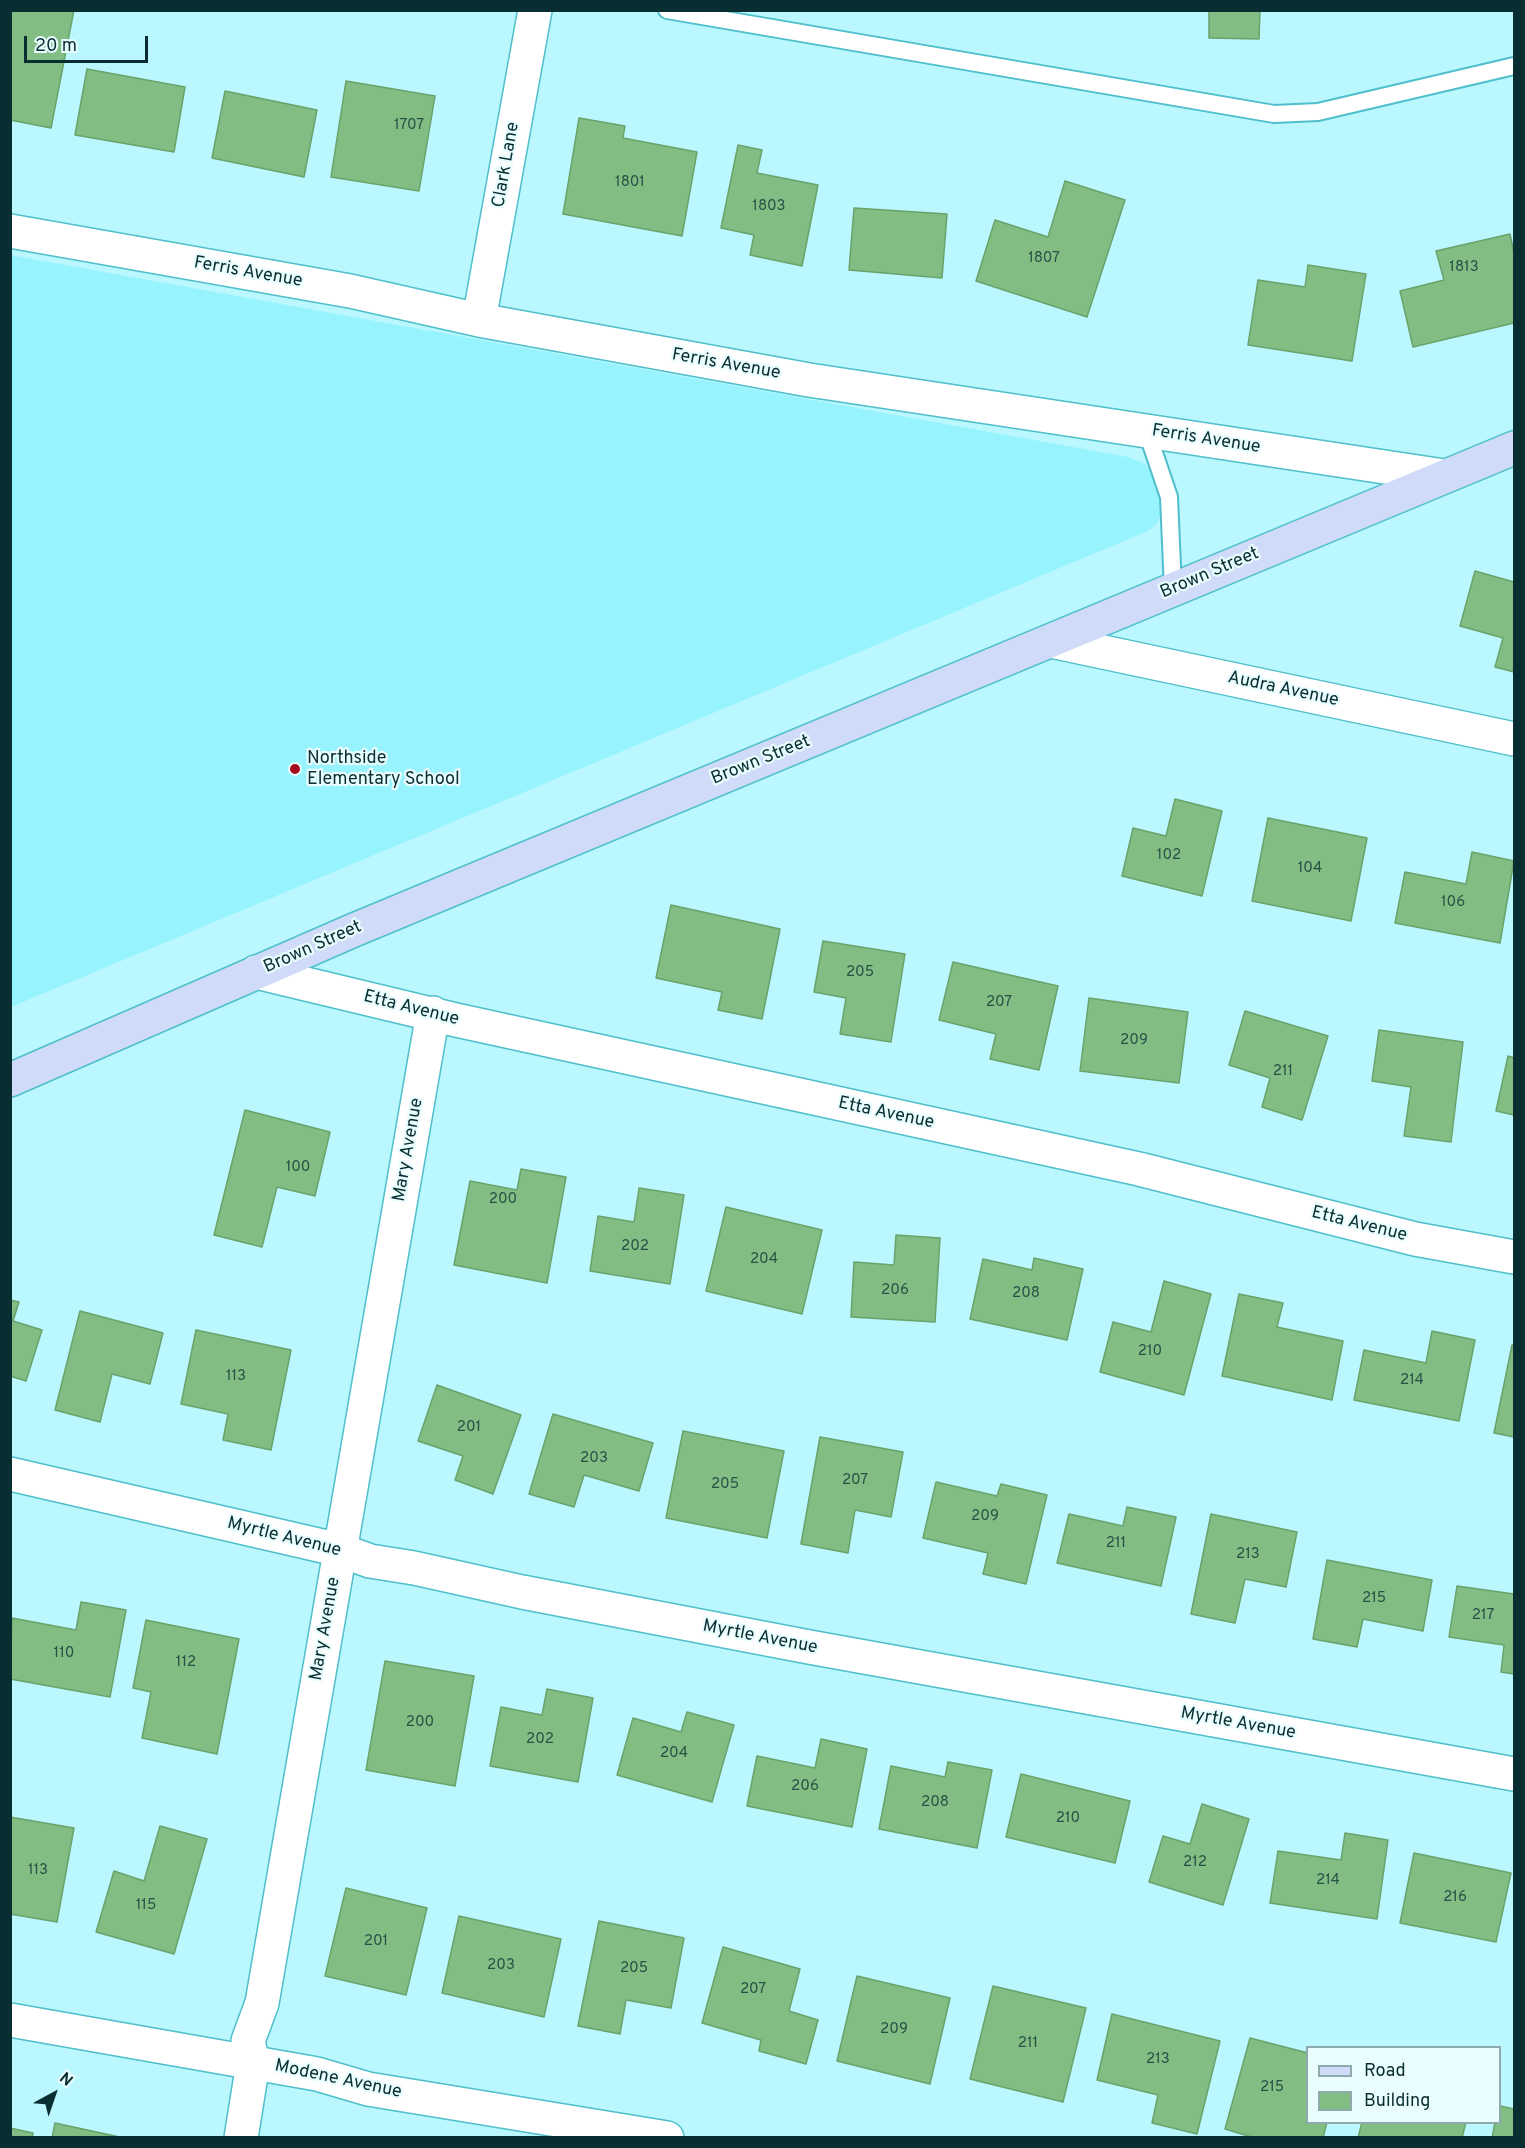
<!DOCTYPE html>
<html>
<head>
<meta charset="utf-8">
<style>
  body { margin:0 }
  #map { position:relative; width:1525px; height:2148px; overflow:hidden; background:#baf7fe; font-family:Overpass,sans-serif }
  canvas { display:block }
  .frame { position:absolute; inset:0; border:12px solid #092e32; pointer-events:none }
  .legend { position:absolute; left:1306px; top:2046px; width:195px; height:78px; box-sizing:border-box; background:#e9fcfe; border:2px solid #8faaac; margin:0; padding:8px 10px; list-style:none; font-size:18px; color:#092e32 }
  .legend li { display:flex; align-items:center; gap:12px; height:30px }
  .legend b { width:30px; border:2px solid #8faaac }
  .north { position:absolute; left:24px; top:2064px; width:60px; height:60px; -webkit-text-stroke:4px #e9fcfe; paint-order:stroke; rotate:40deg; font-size:16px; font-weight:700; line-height:24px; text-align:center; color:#092e32 }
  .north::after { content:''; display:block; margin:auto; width:21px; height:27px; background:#092e32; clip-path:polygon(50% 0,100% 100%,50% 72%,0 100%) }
  .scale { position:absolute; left:24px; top:36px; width:124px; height:27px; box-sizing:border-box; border:3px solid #092e32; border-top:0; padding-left:8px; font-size:18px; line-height:21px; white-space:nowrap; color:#092e32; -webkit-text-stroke:4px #e9fcfe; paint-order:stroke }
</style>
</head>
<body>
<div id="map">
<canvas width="1525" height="2148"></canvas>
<div class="frame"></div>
<ul class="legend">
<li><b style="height:8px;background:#cfdbf8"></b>Road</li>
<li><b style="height:16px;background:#82bd84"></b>Building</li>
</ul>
<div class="north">N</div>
<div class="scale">20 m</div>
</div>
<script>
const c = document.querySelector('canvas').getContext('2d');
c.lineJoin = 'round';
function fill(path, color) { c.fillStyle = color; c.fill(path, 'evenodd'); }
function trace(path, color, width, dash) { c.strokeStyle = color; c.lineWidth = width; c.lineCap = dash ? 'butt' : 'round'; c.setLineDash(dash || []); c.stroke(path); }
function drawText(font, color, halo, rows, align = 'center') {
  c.font = font + ' Overpass,sans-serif'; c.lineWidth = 4.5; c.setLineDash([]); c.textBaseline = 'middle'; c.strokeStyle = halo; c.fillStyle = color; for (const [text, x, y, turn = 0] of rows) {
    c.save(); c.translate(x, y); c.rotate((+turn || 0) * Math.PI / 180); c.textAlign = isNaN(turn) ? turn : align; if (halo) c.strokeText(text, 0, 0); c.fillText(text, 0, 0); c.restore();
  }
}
fill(new Path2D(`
  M10,255L1128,457L1145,464L1156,479L1162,495L1160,515L1157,524L1148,531L11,1007Z`), '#97f4ff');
const building = new Path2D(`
  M10,10H74L51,128L10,120Z
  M1209,10H1260L1259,39L1209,38Z
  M87,69L185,87L174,152L75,135Z
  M346,81L435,96L419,191L331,177Z
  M225,91L317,110L304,177L212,158Z
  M579,118L625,126L623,138L697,152L682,236L563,214Z
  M738,145L762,150L757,173L818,185L802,266L750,255L754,235L721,228Z
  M1065,181L1125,200L1087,317L976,281L995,220L1048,237Z
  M854,208L947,214L942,278L849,270Z
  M1510,234L1514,253V323L1413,347L1400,291L1444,280L1436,251Z
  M1308,265L1366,274L1352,361L1248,345L1258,280L1305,287Z
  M1475,571L1514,582V672L1495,667L1503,638L1460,626Z
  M1175,799L1222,811L1202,896L1122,876L1133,828L1166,836Z
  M1268,818L1367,838L1351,921L1252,901Z
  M1472,852L1514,861L1500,943L1395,923L1405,872L1466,884Z
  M671,905L780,929L762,1019L718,1010L722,992L656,978Z
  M823,941L905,954L891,1042L840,1034L846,998L814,992Z
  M953,962L1058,986L1039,1070L990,1059L996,1034L939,1020Z
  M1089,998L1188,1012L1179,1083L1080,1071Z
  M1245,1011L1328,1036L1302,1120L1262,1107L1270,1078L1229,1065Z
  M1379,1030L1463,1042L1451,1142L1404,1136L1411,1087L1372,1081Z
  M1508,1056L1514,1058V1115L1496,1111Z
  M245,1110L330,1132L315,1196L277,1187L262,1247L214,1235Z
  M521,1169L566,1177L547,1283L454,1265L470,1181L517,1190Z
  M639,1188L684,1195L670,1284L590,1271L598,1216L634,1222Z
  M726,1207L822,1230L802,1314L706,1291Z
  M896,1235L940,1238L935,1322L851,1317L854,1262L894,1265Z
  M1034,1258L1083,1269L1067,1340L970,1319L983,1259L1032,1270Z
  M1164,1281L1211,1294L1184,1395L1100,1372L1113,1322L1151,1332Z
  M1239,1294L1283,1303L1277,1327L1343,1341L1332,1400L1222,1376Z
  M10,1300L19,1302L13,1321L42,1330L26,1381L10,1376Z
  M80,1311L163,1333L150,1384L112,1374L100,1422L55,1410Z
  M196,1330L291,1350L271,1450L223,1440L228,1414L181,1404Z
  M1432,1331L1475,1340L1459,1421L1354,1400L1364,1350L1426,1363Z
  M1512,1345L1514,1346V1437L1494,1433Z
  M437,1385L521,1415L493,1494L455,1480L463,1456L418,1441Z
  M553,1414L653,1443L639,1491L584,1475L574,1507L529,1494Z
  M683,1431L784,1451L767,1538L666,1518Z
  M820,1437L903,1452L891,1517L855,1510L848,1553L801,1544Z
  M936,1482L997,1496L1001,1484L1047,1495L1026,1584L983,1574L988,1553L923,1538Z
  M1127,1507L1176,1517L1161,1586L1057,1563L1069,1514L1123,1526Z
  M1211,1514L1297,1532L1286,1587L1245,1579L1235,1623L1191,1614Z
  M1327,1560L1432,1580L1423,1631L1363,1619L1357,1647L1313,1639Z
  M1457,1586L1514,1594V1674L1501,1672L1504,1645L1449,1637Z
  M81,1602L126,1610L110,1697L10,1679L12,1618L76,1630Z
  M146,1620L239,1639L217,1754L142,1738L151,1692L133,1688Z
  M385,1661L474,1676L455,1786L366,1770Z
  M547,1689L593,1698L578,1782L490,1766L501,1707L542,1715Z
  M687,1712L734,1725L712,1802L617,1775L633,1718L681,1732Z
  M821,1739L867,1749L852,1827L747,1806L757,1756L815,1768Z
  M948,1762L992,1770L977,1848L879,1829L891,1766L945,1777Z
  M1021,1774L1130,1801L1115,1863L1006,1837Z
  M1202,1804L1249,1819L1223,1905L1149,1882L1163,1836L1190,1844Z
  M10,1817L74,1828L57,1922L10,1914Z
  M160,1826L207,1839L174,1954L96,1932L114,1871L144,1881Z
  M1345,1833L1388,1840L1377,1919L1270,1903L1278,1851L1341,1860Z
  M1414,1853L1511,1873L1496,1942L1400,1923Z
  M346,1888L427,1908L406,1995L325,1976Z
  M459,1916L561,1939L544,2017L442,1993Z
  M599,1921L684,1938L671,2008L626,2000L620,2034L578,2026Z
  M723,1947L800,1969L789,2011L818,2020L806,2064L759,2051L761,2040L702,2023Z
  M857,1976L950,1998L930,2084L837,2061Z
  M993,1986L1086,2008L1063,2102L970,2079Z
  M1112,2014L1220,2041L1197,2134L1152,2123L1158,2095L1097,2080Z
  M1250,2038L1308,2053V2122H1327L1323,2138H1255L1225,2129Z
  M1500,2106L1514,2109V2138H1492L1495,2122H1500Z
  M1362,2122H1466L1462,2138H1358Z
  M55,2123L124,2138H52Z
  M10,2128L33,2133L32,2138H10Z`);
fill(building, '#82bd84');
trace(building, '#69a36b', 1.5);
const lane = new Path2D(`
  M667,10L1274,114L1318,112L1514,66
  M1147,432L1169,497L1173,590`);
const street = new Path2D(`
  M10,231L350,291L479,320L809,380L1444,476
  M479,320L535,10
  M1051,641L1514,739
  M256,972L456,1020L1139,1169L1415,1239L1514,1257
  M10,1474L340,1550L370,1561L414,1568L522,1592L809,1647L1514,1774
  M10,2020L317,2074L368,2089L667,2138
  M241,2138L253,2063L248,2041L262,2003L433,1013`);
const secondary = new Path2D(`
  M10,1080L354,930L1514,448`);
trace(lane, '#4ebfcb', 20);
trace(street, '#4ebfcb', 36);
trace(secondary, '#4ebfcb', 36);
trace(lane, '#fff', 16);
trace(street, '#fff', 33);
trace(secondary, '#cfdbf8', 33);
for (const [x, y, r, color] of [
  [295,769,6,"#a40a1b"]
]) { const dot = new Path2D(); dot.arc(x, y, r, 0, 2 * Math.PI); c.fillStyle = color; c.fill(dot); trace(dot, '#e9fcfe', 2); }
drawText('15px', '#275246', null, [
  ["1707",409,126],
  ["1801",630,183],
  ["1803",769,207],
  ["1807",1044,259],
  ["1813",1464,268],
  ["102",1169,856],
  ["104",1310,869],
  ["106",1453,903],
  ["205",860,973],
  ["207",999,1003],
  ["209",1134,1041],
  ["211",1283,1072],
  ["100",298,1168],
  ["200",503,1200],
  ["202",635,1247],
  ["204",764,1260],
  ["206",895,1291],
  ["208",1026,1294],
  ["210",1150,1352],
  ["113",236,1377],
  ["214",1412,1381],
  ["201",469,1428],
  ["203",594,1459],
  ["207",855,1481],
  ["205",725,1485],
  ["209",985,1517],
  ["211",1116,1544],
  ["213",1248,1555],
  ["215",1374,1599],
  ["217",1483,1616],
  ["110",64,1654],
  ["112",186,1663],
  ["200",420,1723],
  ["202",540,1740],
  ["204",674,1754],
  ["206",805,1787],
  ["208",935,1803],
  ["210",1068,1819],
  ["212",1195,1863],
  ["113",38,1871],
  ["214",1328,1881],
  ["216",1455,1898],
  ["115",146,1906],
  ["201",376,1942],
  ["203",501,1966],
  ["205",634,1969],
  ["207",753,1990],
  ["209",894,2030],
  ["211",1028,2044],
  ["213",1158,2060],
  ["215",1272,2088]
]);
drawText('18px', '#092e32', '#e9fcfe', [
  ["Clark Lane",507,165,-80],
  ["Ferris Avenue",248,273,10],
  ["Ferris Avenue",726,365,10],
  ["Ferris Avenue",1206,440,9],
  ["Brown Street",1210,574,-23],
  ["Audra Avenue",1283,690,12],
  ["Brown Street",761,761,-22],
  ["Brown Street",313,948,-24],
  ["Etta Avenue",411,1009,14],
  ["Etta Avenue",886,1114,12],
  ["Mary Avenue",409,1150,-80],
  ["Etta Avenue",1359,1225,14],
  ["Myrtle Avenue",284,1538,14],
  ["Mary Avenue",326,1629,-80],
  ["Myrtle Avenue",760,1638,11],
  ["Myrtle Avenue",1238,1724,10],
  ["Modene Avenue",338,2080,12]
]);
drawText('18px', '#092e32', '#e9fcfe', [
  ["Northside",307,759],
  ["Elementary School",307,780]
], 'left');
</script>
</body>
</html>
